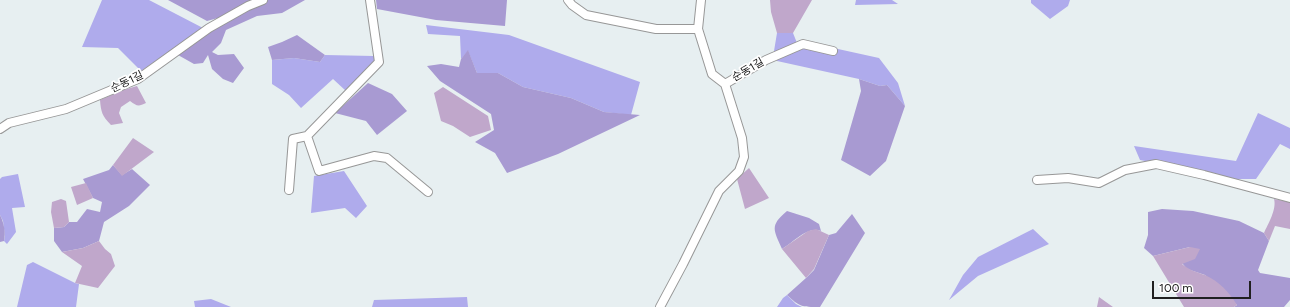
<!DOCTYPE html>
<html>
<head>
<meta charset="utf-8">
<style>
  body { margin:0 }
  #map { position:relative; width:1290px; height:307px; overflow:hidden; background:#e7eff1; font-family:Figtree,sans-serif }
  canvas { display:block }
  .scale { position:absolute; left:1152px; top:281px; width:99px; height:18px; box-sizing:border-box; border:2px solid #202020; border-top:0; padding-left:5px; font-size:12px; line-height:14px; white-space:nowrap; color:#202020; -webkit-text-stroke:3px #fff; paint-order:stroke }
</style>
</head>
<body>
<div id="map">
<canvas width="1290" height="307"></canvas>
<div class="scale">100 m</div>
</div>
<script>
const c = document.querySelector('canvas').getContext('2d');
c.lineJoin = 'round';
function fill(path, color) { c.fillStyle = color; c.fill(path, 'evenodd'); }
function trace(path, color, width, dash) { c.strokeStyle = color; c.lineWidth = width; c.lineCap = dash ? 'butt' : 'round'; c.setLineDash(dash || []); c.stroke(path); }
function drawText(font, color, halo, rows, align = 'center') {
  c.font = font + ' Figtree,"Noto Sans KR",sans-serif'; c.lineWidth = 3.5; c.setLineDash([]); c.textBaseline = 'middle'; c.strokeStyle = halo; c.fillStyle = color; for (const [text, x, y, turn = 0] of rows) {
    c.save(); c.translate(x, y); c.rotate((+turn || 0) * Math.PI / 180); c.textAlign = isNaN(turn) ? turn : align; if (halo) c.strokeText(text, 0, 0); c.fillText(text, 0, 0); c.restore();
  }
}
fill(new Path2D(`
  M102,0H149L203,28L141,71L118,48L82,47Z
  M856,0H892L898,4L855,5Z
  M1031,0H1070L1068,6L1050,19L1031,3Z
  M426,25L509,35L640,82L631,115L604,112L571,98L523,87L498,73H477L468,51L461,59L460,36L428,34Z
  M777,33H793L797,43L838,49L879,58L898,83L905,106L887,85L880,86L859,79L777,61L774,51Z
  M325,55L374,56L376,60L346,91L333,79L301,108L289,95L272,84V60L294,58L320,62Z
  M1258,113L1290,128V149L1280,144L1256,179H1236L1140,160L1134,146L1236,161Z
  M344,171L367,206L356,218L345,208L311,213L314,176Z
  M18,174L25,207L12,208L16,232L7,244L4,241L5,236L3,221L0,215V179L2,177Z
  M1033,229L1049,244L978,276L949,300L963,275L978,257Z
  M33,262L75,283L79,284L76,307H17L27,265Z
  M787,295L796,304L802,307H777L783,298Z
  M467,297L468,307H372L374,300Z
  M211,299L231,307H195L194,301Z`), '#afabec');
fill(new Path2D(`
  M168,0H305L282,13L257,16L226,30L221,43L212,52L218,55L234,54L244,68L233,83L223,79L212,69L208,55L203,63L194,64L178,55L222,24L218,18L207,21Z
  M376,0H507L505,26L436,20L377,9Z
  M297,35L325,55L320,62L294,58L272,60L268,47L282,42Z
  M468,50L477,73H498L523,87L571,98L604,112L640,115L558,154L507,173L495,153L475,142L494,130L491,114L440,81L427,66L441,64L459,67L461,59Z
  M859,79L880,86L887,85L905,106L886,161L870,176L841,160L861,91Z
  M368,83L392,94L407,111L377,135L366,121L335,113Z
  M113,165L122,175L132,169L150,185L129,206L104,222L99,241L83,248L62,252L54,241V228L64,227L69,222H77L87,209L100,212L102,202L93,198L83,179L109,170Z
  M1162,209L1193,211L1239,221L1264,233L1269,241L1258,270L1260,273L1290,278V300L1284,307H1234L1237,305L1205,275L1187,269L1182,263L1190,247L1153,256L1144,248L1148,235V212Z
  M787,211L809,218L819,224L821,231C807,226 793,243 782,249C774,230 769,226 787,211Z
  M852,214L865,233L820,307C801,307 800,307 787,295L806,278L814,270L829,235L836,233Z
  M0,215C4,223 6,233 4,241L0,242Z`), '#a89ad2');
fill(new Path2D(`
  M770,0H812L793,33H777L771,12Z
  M137,86L146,103C138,107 137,106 130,101L121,107L119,113L123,123L111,125C102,116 101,112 100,100L123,90Z
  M443,87L488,116L491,130L470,137L453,126L441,121L434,93Z
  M133,138L154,152L122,176L113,165Z
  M749,168L769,198L745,209L737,179Z
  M86,183L93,198L77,205L71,187Z
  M61,199L66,201L69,222L64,227L54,228L51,212L52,202Z
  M1274,199L1290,202V229L1275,226L1269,241L1264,233C1268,224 1277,209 1274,199Z
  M816,229L829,235L814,269L806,278L782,249L808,231Z
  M99,241L105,249L111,254L115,266L98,288L75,283L82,266L62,252L83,248Z
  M1190,247L1200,249L1195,259L1182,264C1189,270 1196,272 1205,275C1220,282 1229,292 1237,305L1234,307H1184L1153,256Z
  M1099,297L1113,307H1097Z`), '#c0a7cb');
const minor = new Path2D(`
  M370,0L379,62L307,136L319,171L374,156L387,158L428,192
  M568,0L572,5L586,15L656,29H698
  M701,0L698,29L712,74L725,84L766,60L803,44L833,51
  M0,129L9,123L66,109L138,79L209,28L248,6L263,0
  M1037,180L1068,178L1099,183L1125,170L1156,164L1204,175L1290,198
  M289,190L293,139L307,136
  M660,307L683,264L719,191L739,171L744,157L742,138L725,84`);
trace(minor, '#979797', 10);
trace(minor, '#fff', 8);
drawText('11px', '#202020', '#fff', [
  ["순동1길",748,70,-30],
  ["순동1길",127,82,-26]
]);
</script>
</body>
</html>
